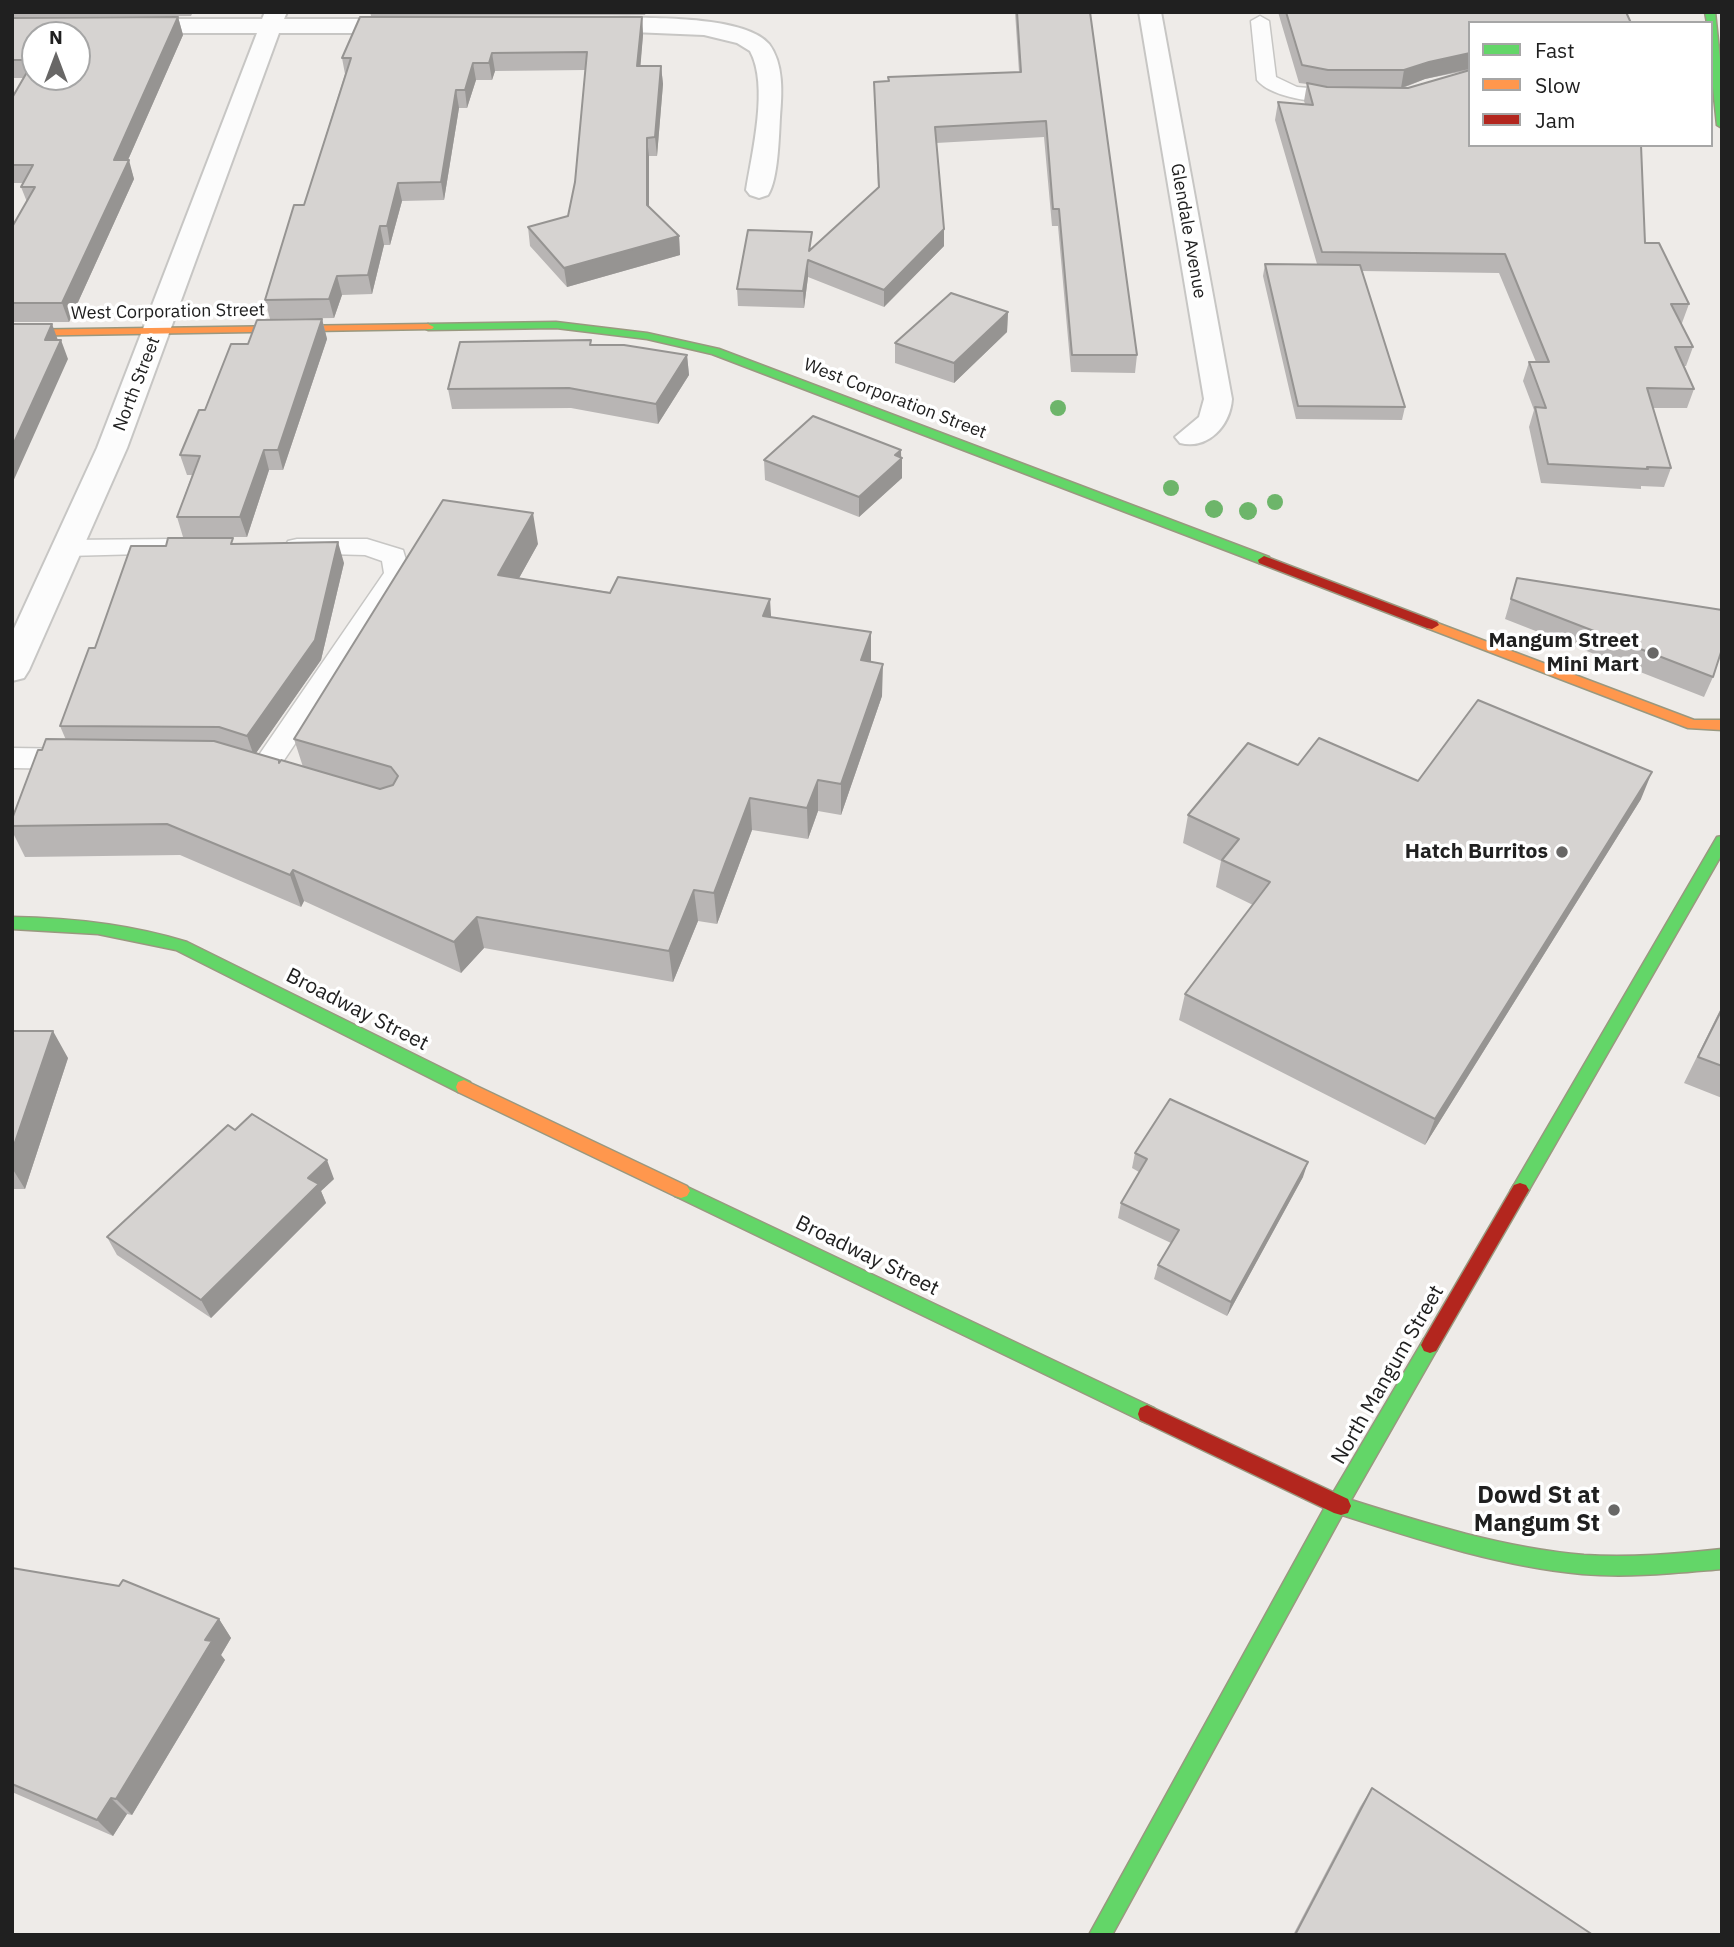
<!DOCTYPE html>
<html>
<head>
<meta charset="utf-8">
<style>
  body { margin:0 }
  #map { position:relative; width:1734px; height:1947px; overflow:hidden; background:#eeebe8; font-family:"IBM Plex Sans",sans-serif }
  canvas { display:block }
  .frame { position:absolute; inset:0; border:14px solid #202020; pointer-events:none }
  .legend { position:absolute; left:1468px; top:21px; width:245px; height:126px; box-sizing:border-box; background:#fff; border:2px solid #a6a6a6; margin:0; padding:9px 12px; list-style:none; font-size:21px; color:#202020 }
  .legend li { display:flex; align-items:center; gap:14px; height:35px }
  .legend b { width:35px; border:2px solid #a6a6a6 }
  .north { position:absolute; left:21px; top:21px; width:70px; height:70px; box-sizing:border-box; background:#fff; border:2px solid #a6a6a6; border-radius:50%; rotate:0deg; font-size:19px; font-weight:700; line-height:28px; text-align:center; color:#202020 }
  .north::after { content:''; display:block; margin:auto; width:24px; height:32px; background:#686766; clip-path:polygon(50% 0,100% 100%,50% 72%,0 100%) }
</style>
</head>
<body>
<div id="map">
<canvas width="1734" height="1947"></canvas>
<div class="frame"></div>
<ul class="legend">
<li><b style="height:9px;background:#63d668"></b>Fast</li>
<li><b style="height:9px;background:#ff974d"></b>Slow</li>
<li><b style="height:9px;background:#b3261e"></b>Jam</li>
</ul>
<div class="north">N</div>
</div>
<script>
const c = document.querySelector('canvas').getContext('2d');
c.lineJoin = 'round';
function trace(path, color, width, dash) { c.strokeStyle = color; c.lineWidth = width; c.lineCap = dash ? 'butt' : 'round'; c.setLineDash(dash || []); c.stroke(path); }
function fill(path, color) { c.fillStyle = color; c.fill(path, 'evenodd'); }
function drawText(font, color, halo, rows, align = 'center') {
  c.font = font + ' "IBM Plex Sans",sans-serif'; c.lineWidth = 7; c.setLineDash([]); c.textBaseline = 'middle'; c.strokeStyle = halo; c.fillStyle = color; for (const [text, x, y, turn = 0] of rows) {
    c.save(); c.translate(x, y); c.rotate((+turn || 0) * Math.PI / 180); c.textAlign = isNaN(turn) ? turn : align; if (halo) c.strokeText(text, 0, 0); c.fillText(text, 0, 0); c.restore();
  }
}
const lane = new Path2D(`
  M1260,16L1269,21L1276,77L1297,87L1356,92L1359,96L1356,100C1332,106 1273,100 1257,80L1251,21Z
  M172,539L181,541L185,547L181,553L67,556L58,554L54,548L58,542L67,540Z
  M297,539H367L403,550L410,573L272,778L262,781L252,778L248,771L384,573L382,561L365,555L288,553L284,547L288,541Z
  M12,748L77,749L87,752L91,759L87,766L77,769L12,768Z`);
const street = new Path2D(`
  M265,12H287L284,19H409L417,21L420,26L417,31L409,33H279L127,448L29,670L24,678L12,681V633L97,448L257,33H130L122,31L119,26L122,21L130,19H262Z
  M1139,12H1161L1232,399C1230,426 1208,450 1180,443L1175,437L1199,417L1204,399Z
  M592,18C631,18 743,13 769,44C784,64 782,94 780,117C779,136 778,180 768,195L759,198L750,195L746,190C752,153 769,85 750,51L737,43L704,35L584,30L581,25L584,20Z`);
const fast = new Path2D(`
  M1705,12H1715L1722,78V128L1717,125L1711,68V23H1707Z
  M556,322L647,333L719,349L1269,557L1270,560L1269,563H1259L712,354L647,339L556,328L428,330L422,327L428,324Z
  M1722,836V854L1526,1195L1520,1197L1514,1195L1511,1190L1514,1185L1717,837Z
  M12,917C72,918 129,924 187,942L470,1082L472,1087L470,1092H458L176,950L98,934L12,929Z
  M681,1184L1154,1408L1156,1414L1154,1420L1147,1423L1140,1420L675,1196L672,1191L675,1186Z
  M1430,1337L1436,1339L1439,1345L1436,1351L1351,1500C1427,1524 1504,1548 1584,1555C1630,1558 1676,1554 1722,1549V1569C1675,1573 1629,1578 1582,1574C1499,1566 1420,1540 1342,1515L1112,1935H1089L1330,1498L1424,1339Z`);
const slow = new Path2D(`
  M428,324L434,327L432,329L12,336V330Z
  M1432,621L1694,720H1722V730L1688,728L1427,628V622Z
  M464,1080L687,1186L690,1191L687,1196L681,1198L675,1196L458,1092L456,1087L458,1082Z`);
const jam = new Path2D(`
  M1264,556L1437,622L1439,625L1432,629L1427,628L1259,563L1258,560Z
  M1520,1183L1526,1185L1529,1190L1526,1195L1436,1351L1430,1353L1424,1351L1421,1345L1424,1339L1514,1185Z
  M1147,1405L1348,1499L1351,1506L1348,1513L1341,1515L1334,1513L1140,1420L1138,1414L1140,1408Z`);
trace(lane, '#c7c6c4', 3);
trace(street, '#c7c6c4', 4);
trace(fast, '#99987f', 3);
trace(slow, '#99987f', 3);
trace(jam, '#99987f', 3);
fill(lane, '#fcfcfc');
fill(street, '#fcfcfc');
fill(fast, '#63d668');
fill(slow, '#ff974d');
fill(jam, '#b3261e');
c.fillStyle = '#6db56a';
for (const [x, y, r] of [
  [1058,408,8],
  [1171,488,8],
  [1275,502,8],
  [1214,509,9],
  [1248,511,9]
]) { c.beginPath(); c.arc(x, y, r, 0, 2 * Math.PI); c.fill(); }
fill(new Path2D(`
  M12,12H193L191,16L12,17Z
  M370,12H646L645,15L371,16Z
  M1015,12H1090L1137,355L1135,373L1071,372L1058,226H1052L1044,137L936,143L944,246L884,307L808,277L804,308L738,306L737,289L812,248L878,188L874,82L888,81V77L1019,72Z
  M1278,12H1626L1470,23V70L1425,79L1403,88L1645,243L1689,304L1682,323H1680L1693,347L1686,366H1684L1694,389L1687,408H1653L1671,468L1664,487L1641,486V489L1541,483L1529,427L1534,410L1523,381L1529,362H1536L1499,273L1362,271L1405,407L1402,420L1296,419L1263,276L1265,264H1317L1275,120L1278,102L1305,104L1304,101L1307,84L1299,83Z
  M178,17L183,35L128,160L134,179L69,322H12V227L27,202L21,187L23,183H12V98L24,78H12V18Z
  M642,17L643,35L640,66H661L663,84L657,156H649V207L679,236L680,255L567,287L530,246L528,227L568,216L575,182L585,70L495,71L492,80H476L467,108H459L444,200L402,201L390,245H384L372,294L342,295L334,318L270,319L265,300L304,205L345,74L342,58Z
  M1008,312L1007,332L954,383L895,363V343Z
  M322,319L327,339L283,470H269L247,537H183L177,517L192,475H187L180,455L205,410L248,344Z
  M591,345L687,355L689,375L658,424L571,408L452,409L448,389Z
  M901,450L902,478L859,517L765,480L764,460Z
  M235,544L344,563L321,660L256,753L280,761L303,767L294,739L538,544L519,578L771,617L871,662L882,696L841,815L818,811L808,839L752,830L717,924L698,921L673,982L484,948L461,973L304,901L301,907L180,855L25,857L12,831V819L42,750L66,740L60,726L95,648Z
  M1517,578L1713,677L1704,697L1505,619Z
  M1298,765L1418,781L1641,799L1425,1145L1179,1020L1185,994L1253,905L1216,887L1221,861L1183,843L1188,815Z
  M1722,1006V1098L1684,1083Z
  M12,1031L68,1058L25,1189H12Z
  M1135,1153L1303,1177L1227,1316L1154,1279L1158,1265L1171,1243L1118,1218L1121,1203L1139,1172L1132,1168Z
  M334,1179L321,1191L326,1203L211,1318L117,1255L107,1237Z
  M12,1568L219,1619L231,1638L221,1655L225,1660L132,1815L127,1814L113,1836L12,1792Z
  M1372,1788L1593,1935H1293L1360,1807Z`), '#b8b5b4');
fill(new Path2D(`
  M178,17L183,35L120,178L129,160L134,179L69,322L62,303L114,160Z
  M642,17L643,35L639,84L637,66Z
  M492,53L495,71L492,80L489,63Z
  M1470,53L1469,69L1425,79L1401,88L1404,70L1429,62Z
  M473,63L476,80L467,108L465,90Z
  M661,66L663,84L657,156L655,137Z
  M456,90L459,108L444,200L441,182Z
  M647,138L649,156V223L647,205Z
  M398,183L402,201L390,245L387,226Z
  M380,226L384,245L372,294L368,275Z
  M944,229V246L884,307V290Z
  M679,236L680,255L567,287L564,268Z
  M808,260V277L804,308L803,291Z
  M337,276L342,295L334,318L329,299Z
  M1008,312L1007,332L954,383V363Z
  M322,319L327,339L283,470L278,450Z
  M52,324L59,343L45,340Z
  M61,340L68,359L12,484V447Z
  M687,355L689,375L658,424L656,404Z
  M264,450L269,470L247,537L240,517Z
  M901,450V460L902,458V478L859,517V497L895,455Z
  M533,513L538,544L503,607L498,575Z
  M338,542L344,563L321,660L254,756L247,736Z
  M770,599L772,631L763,616Z
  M871,632V664L861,660Z
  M883,664L882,696L841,815V784Z
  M1652,772L1641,799L1425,1145L1435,1119Z
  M818,780V811L808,839L807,808Z
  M750,798L752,830L717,924L714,893Z
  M293,870L304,901L301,907L290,875Z
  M694,890L698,921L673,982L669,951Z
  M477,917L484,948L461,973L454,942Z
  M53,1031L68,1058L25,1189L12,1168V1151Z
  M327,1160L334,1179L321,1191L326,1203L211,1318L201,1300L308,1178Z
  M1308,1162L1303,1177L1227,1316L1231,1302Z
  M219,1619L231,1638L221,1655L225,1660L132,1815L116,1799L205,1640Z
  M111,1798L127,1814L113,1836L97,1820Z`), '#969492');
const building = new Path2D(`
  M1017,12H1090L1137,355H1072L1059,209H1053L1046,121L935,127L944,229L884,290L808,260L803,291L737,289L748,230L812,232L809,251L879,187L874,82L889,81L888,77L1021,72Z
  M1286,12H1626L1631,23H1470V53L1429,62L1404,70H1328L1302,65Z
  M178,17L114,160H129L62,303H12V227L35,187H21L33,165H12V98L34,60H12V18ZM35,35H77V77H35Z
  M360,17H642L637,66H661L655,137L647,138V205L679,236L564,268L528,227L568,216L575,182L587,52L492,53L489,63H473L465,90H456L441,182L398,183L387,226H380L368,275L337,276L329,299L265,300L294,205H304L351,58H342Z
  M1470,70V145H1641L1645,243H1659L1689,304H1671L1693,347H1675L1694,389L1647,388L1671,468L1647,467L1648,469L1548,464L1535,407L1546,408L1529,362H1549L1505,254L1322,252L1278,102L1313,105L1307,83L1327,87L1408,88Z
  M1265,264L1360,265L1405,407L1298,406Z
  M951,293L1008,312L954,363L895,343Z
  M322,319L278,450H264L240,517H177L200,456L180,455L199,410H205L231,344H248L257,320Z
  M12,324H52L45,340H61L12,447Z
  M591,340L590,345H624L687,355L656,404L569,388L448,389L460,342Z
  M813,416L901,450L895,455L902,458L859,497L764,460Z
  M443,500L533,513L498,575L610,593L618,577L770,599L763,616L871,632L861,660L883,664L841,784L818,780L807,808L750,798L714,893L694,890L669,951L477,917L454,942L293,870L290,875L167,824L12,826V819L38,750H42L46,739L214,741L279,760V763L281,760L380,789L393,785L398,776L391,767L294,739Z
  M168,538H233L231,544L338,542L315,640L247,736L219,727L60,726L89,648H95L131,546H166Z
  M1517,578L1722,610V649L1713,677L1511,599Z
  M1478,700L1652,772L1435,1119L1185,994L1270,882L1222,860L1239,839L1188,815L1248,743L1298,765L1319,738L1418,781Z
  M1722,1009V1066L1698,1057Z
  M12,1031H53L12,1151Z
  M1170,1099L1308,1162L1231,1302L1158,1265L1179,1230L1121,1203L1147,1159L1135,1153Z
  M252,1114L327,1160L308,1178L319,1184L201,1300L107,1237L228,1125L235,1130Z
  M12,1568L119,1586L123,1580L219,1619L205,1640L212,1641L116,1799L111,1798L97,1820L12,1784Z
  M1372,1788L1593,1935H1295Z`);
fill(building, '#d6d3d1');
trace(building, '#969492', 2);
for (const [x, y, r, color] of [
  [1653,653,7,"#686766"],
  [1562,852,7,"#686766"],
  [1614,1510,7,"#686766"]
]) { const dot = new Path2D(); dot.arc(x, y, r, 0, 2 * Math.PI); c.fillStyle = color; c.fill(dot); trace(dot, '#fff', 2.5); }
drawText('18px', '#202020', '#fff', [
  ["Glendale Avenue",1188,231,80],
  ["West Corporation Street",168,312,-1],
  ["North Street",137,384,-69],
  ["West Corporation Street",895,399,21]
]);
drawText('bold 21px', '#202020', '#fff', [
  ["Mangum Street",1639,641],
  ["Mini Mart",1639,665],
  ["Hatch Burritos",1548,852]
], 'right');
drawText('21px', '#202020', '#fff', [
  ["Broadway Street",357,1010,27],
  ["Broadway Street",867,1256,26],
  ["North Mangum Street",1388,1375,-60]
]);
drawText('bold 24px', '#202020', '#fff', [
  ["Dowd St at",1600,1496],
  ["Mangum St",1600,1524]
], 'right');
</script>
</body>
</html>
